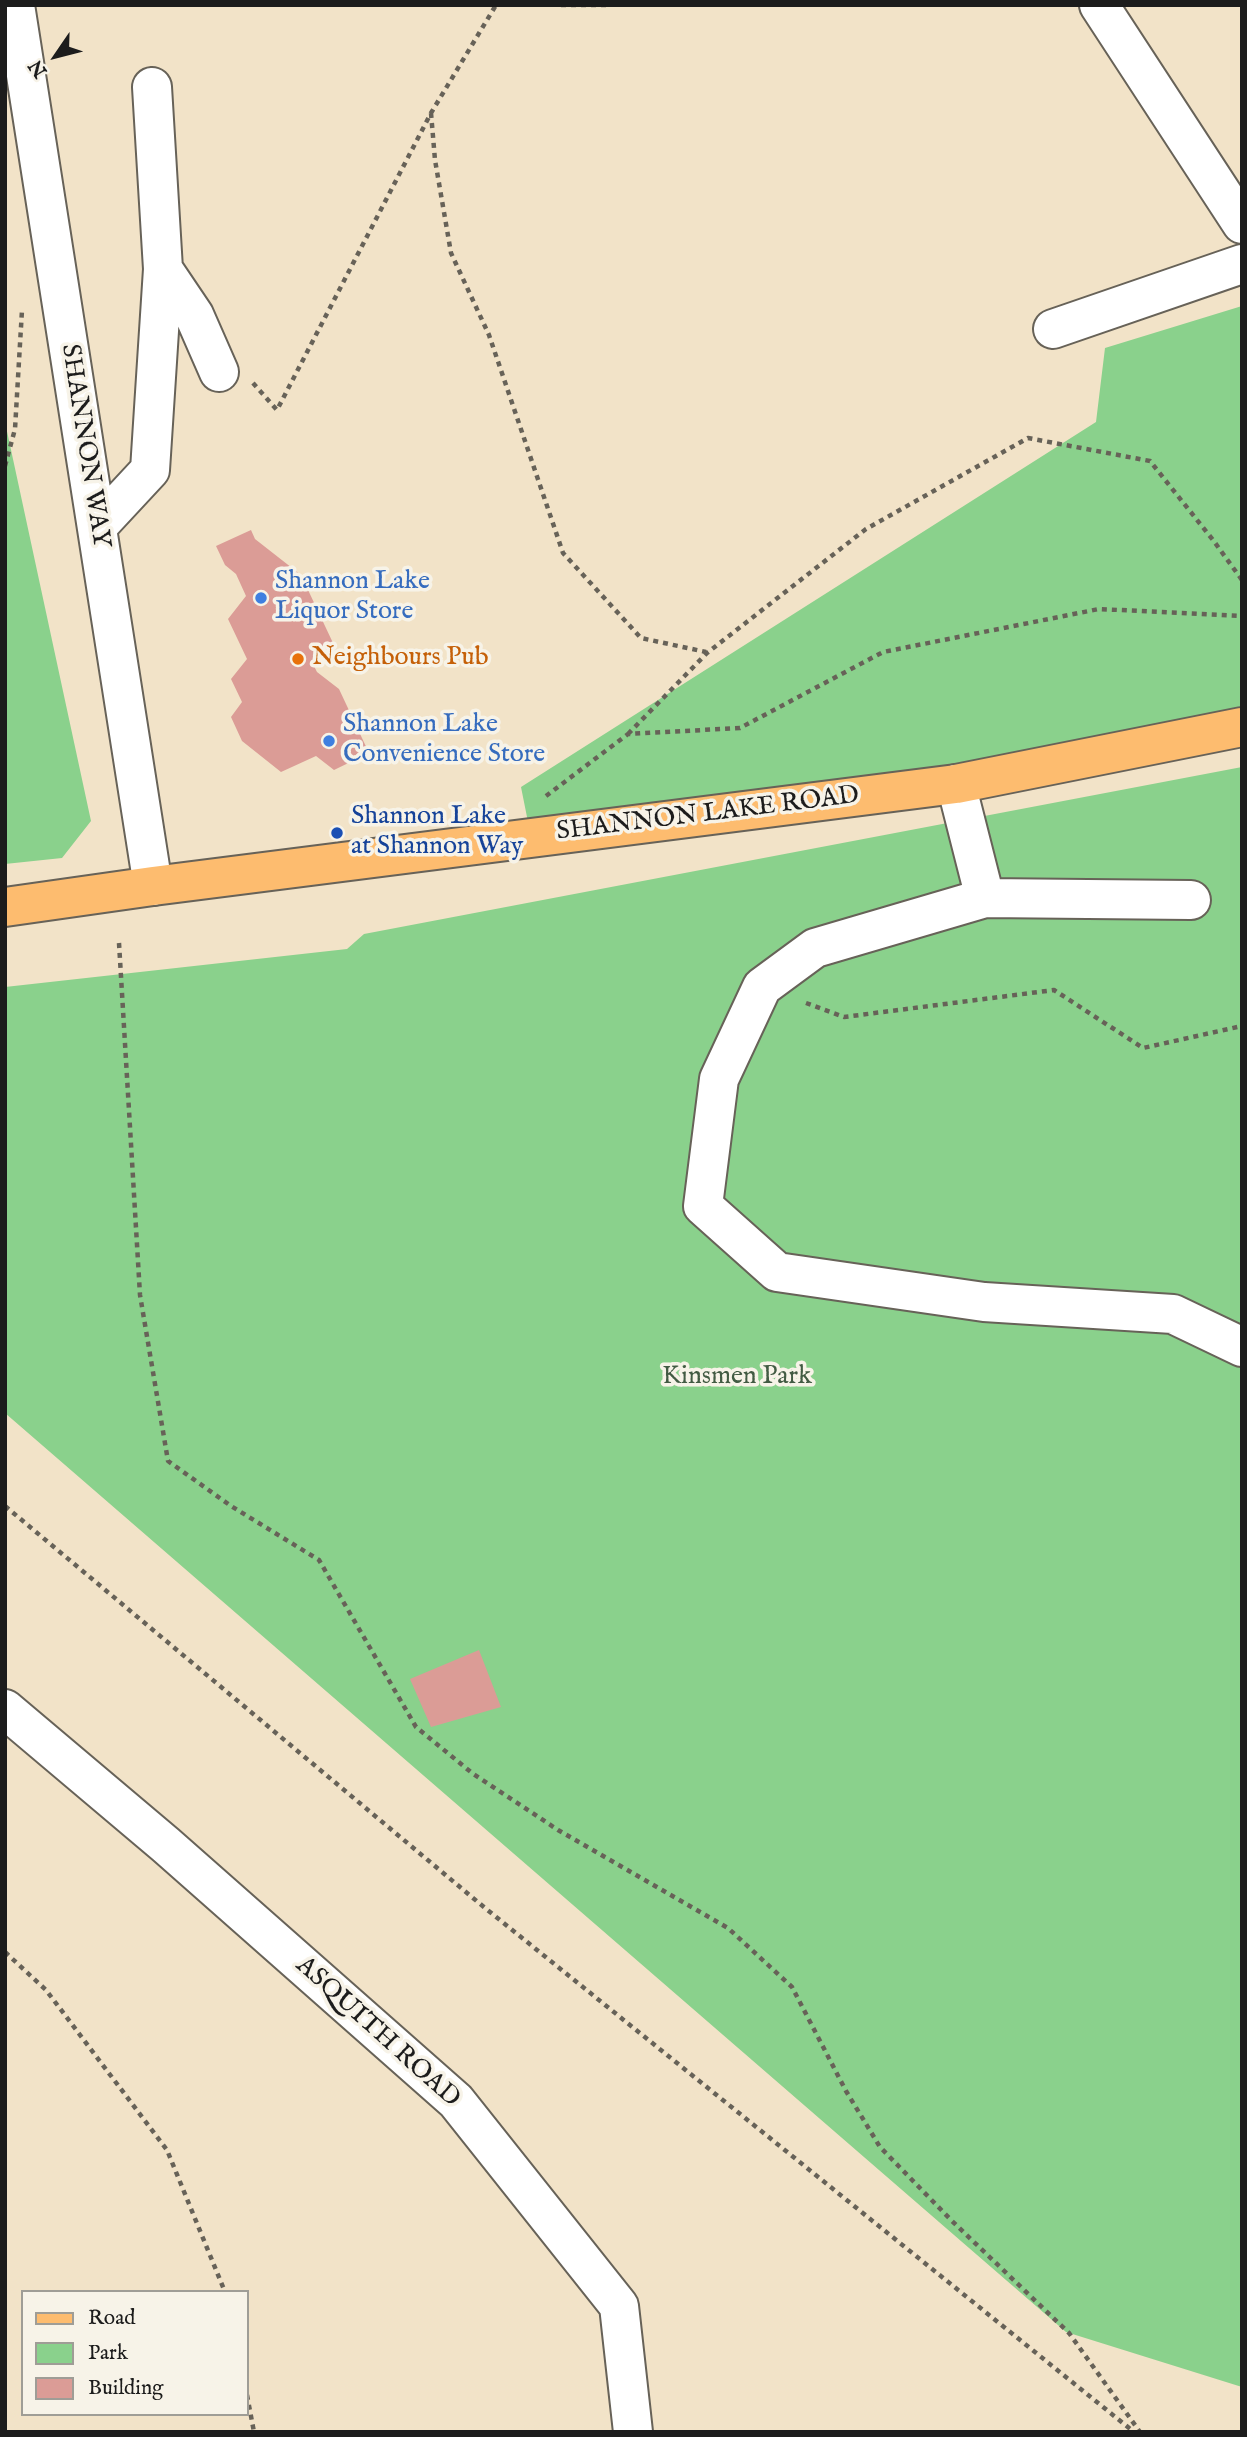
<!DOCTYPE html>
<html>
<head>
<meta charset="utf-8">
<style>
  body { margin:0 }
  #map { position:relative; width:1247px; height:2437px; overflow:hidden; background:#f2e3c8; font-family:"IM FELL English",serif }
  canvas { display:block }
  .frame { position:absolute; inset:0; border:7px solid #1c1c1c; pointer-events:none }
  .legend { position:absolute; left:21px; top:2290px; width:228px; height:126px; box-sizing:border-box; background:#f7f3e8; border:2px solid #9f9d96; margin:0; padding:9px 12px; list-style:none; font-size:21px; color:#1c1c1c }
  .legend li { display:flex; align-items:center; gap:14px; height:35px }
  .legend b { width:35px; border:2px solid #9f9d96 }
  .north { position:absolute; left:21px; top:21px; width:70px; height:70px; -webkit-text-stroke:5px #f7f3e8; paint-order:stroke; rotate:235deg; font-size:19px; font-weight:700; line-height:28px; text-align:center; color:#1c1c1c }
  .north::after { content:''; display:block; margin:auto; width:24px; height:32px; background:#1c1c1c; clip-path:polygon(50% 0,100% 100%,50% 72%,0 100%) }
</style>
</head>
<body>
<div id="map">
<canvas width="1247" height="2437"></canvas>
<div class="frame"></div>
<ul class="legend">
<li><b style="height:9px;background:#fdbc6f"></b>Road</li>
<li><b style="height:19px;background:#8ad18c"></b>Park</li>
<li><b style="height:19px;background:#db9c96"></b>Building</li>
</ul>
<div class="north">N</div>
</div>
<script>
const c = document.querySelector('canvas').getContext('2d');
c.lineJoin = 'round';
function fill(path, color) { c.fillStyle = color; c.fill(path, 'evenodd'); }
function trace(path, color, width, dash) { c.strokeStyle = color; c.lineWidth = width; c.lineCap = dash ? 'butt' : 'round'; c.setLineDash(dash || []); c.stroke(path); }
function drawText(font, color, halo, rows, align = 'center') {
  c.font = font + ' "IM FELL English",serif'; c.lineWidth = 7; c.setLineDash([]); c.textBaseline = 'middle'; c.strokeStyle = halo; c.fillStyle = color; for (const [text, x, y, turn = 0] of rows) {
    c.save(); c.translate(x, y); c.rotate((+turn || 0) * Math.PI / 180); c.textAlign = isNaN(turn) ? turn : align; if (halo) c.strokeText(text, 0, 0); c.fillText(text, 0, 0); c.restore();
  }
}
fill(new Path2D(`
  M1242,306V712L1164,730L949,766L529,827L521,787L1096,422L1105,348Z
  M5,422L91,821L62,858L5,864Z
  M1242,767V2387L1066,2332L5,1413V987L347,949L364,934Z`), '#8ad18c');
fill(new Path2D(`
  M251,530L255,539L301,575L333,643L314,666L317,672L339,689L369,753L334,770L316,756L281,772L242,741L231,717L242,702L231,679L247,659L228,619L246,596L236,574L225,565L216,546Z
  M479,1650L501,1707L431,1727L410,1679Z`), '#db9c96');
const minor = new Path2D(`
  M15,5L153,886
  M1099,5L1242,224
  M163,269L194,315L219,372
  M1053,329L1242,264
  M97,527L150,470L163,269L152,87
  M956,784L985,898
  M1191,900L985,898L815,948L762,987L719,1079L703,1206L777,1272L984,1302L1173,1314L1242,1347
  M5,1709L166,1845L456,2101L619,2306L633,2432`);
const major = new Path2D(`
  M5,907L153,886L956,784L1242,727`);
trace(minor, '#676258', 42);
trace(major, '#676258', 42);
trace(new Path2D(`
  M561,5H610
  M431,113L435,160L451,253L489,335L563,553L641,638L706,652
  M253,383L277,410L431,113L496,5
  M5,466L15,429L22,310
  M628,734L707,653L866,529L1028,438L1150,461L1213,540L1242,580
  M546,796L628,734L740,728L883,652L1099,609L1242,616
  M119,943L140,1295L168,1461L231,1506L319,1560L416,1727L472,1773L558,1830L728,1928L792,1987L846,2091L880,2147L952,2221L1069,2333L1140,2432
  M806,1003L844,1017L1054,990L1143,1048L1242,1026
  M5,1506L485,1908L1134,2432
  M5,1952L46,1990L167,2150L225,2292
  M247,2395L254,2432`), '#676258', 4.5, [5, 5]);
trace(minor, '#fff', 38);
trace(major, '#fdbc6f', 38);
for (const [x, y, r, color] of [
  [261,598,7,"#3f7fe0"],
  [298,659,7,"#e8710a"],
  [329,741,7,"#3f7fe0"],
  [337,833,7,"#1a4fb4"]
]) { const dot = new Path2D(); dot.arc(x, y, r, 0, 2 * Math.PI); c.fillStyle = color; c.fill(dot); trace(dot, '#f7f3e8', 2.5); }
drawText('26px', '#1c1c1c', '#f7f3e8', [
  ["SHANNON WAY",84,446,81],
  ["SHANNON LAKE ROAD",708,815,-7],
  ["ASQUITH ROAD",377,2033,42]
]);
drawText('26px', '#366cbe', '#f7f3e8', [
  ["Shannon Lake",275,583],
  ["Liquor Store",275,613],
  ["Shannon Lake",343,726],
  ["Convenience Store",343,756]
], 'left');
drawText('26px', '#c56008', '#f7f3e8', [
  ["Neighbours Pub",312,659]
], 'left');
drawText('26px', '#164399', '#f7f3e8', [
  ["Shannon Lake",351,818],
  ["at Shannon Way",351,848]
], 'left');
drawText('26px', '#425b43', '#f7f3e8', [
  ["Kinsmen Park",737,1378]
]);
</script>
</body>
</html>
